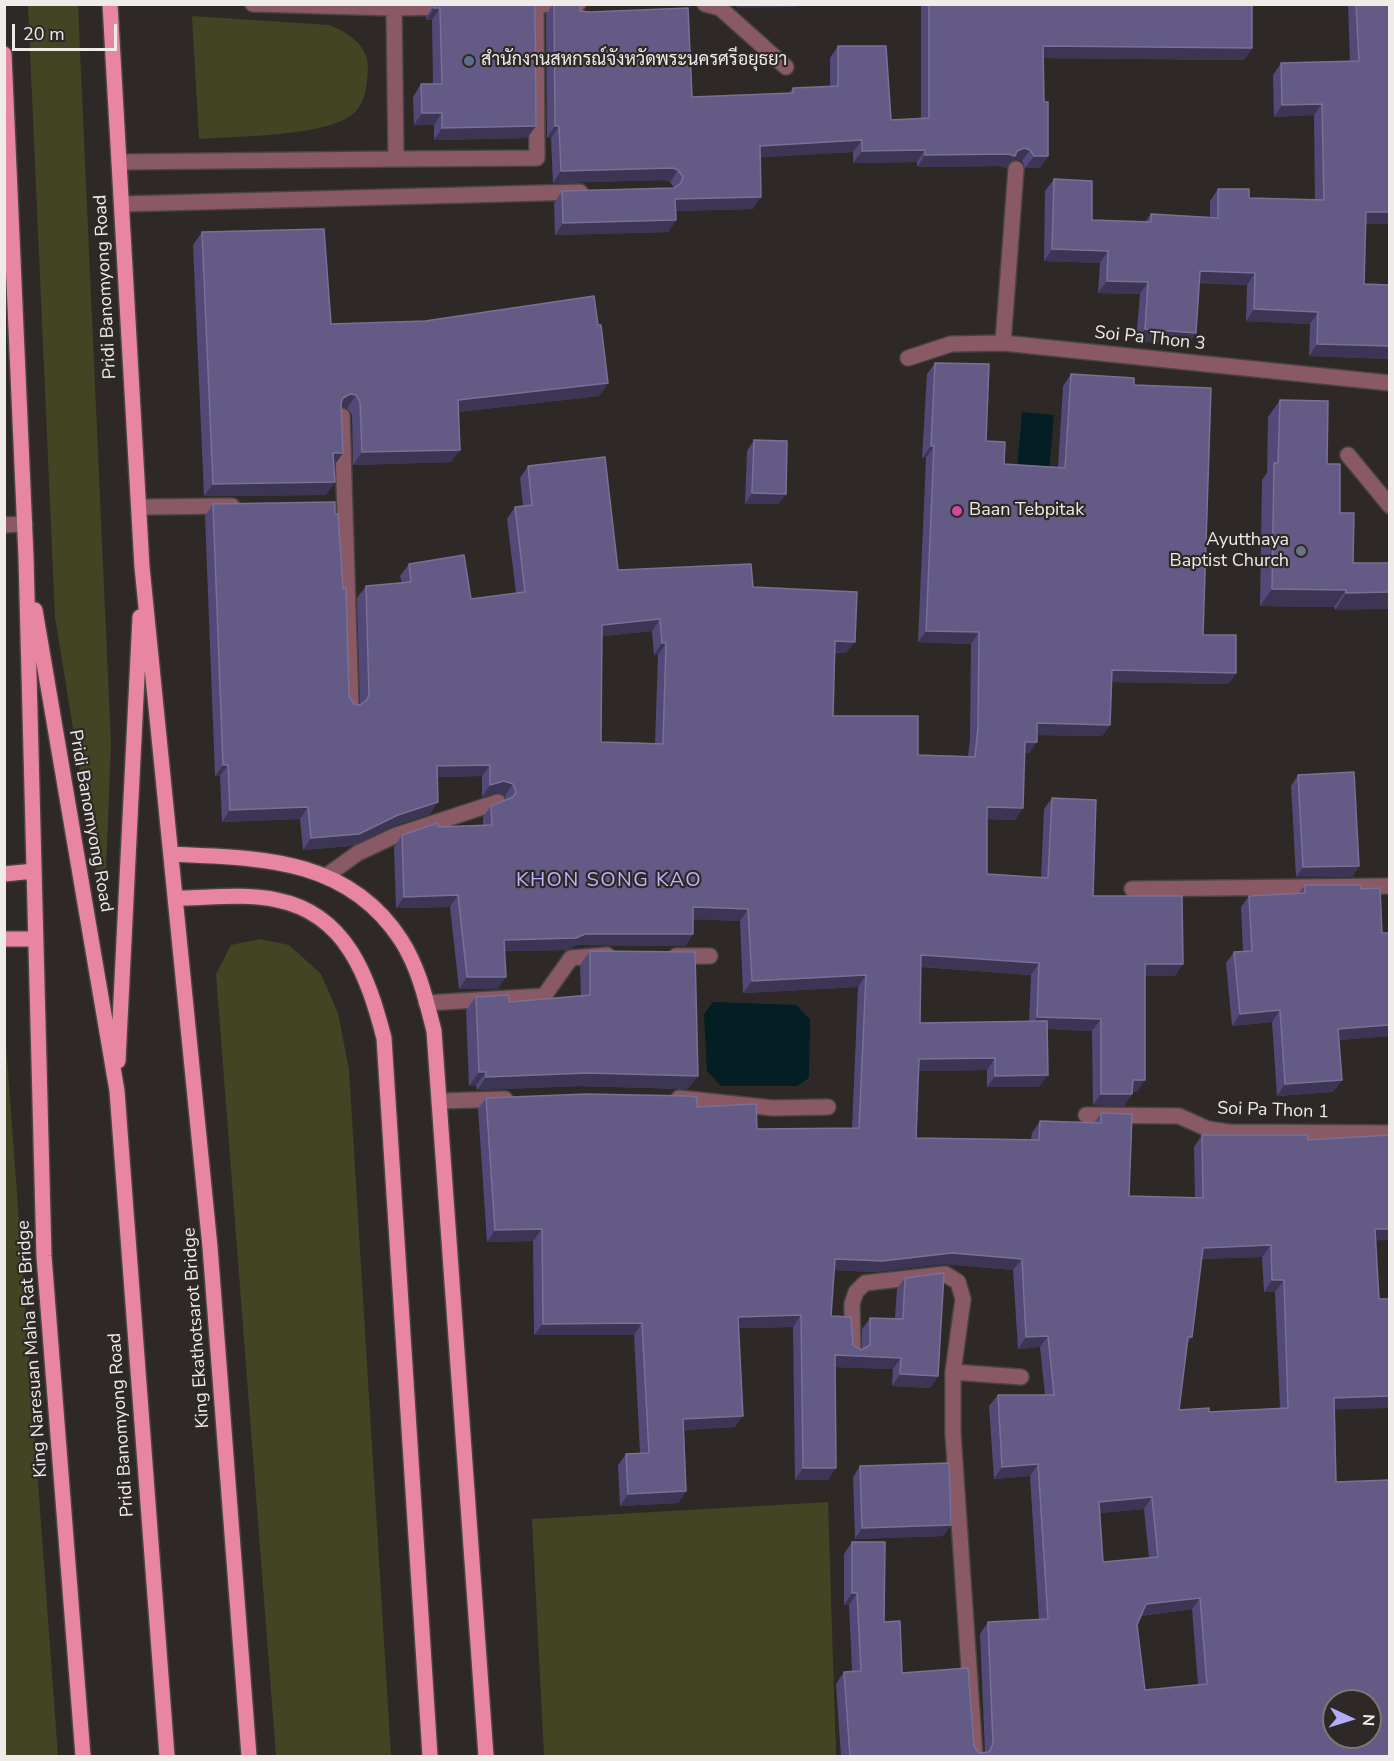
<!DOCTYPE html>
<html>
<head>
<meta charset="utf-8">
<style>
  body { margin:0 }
  #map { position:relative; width:1394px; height:1761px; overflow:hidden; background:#2e2927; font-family:"Nunito Sans",sans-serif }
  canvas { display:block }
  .frame { position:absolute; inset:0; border:6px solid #eeebe9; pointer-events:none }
  .north { position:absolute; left:1322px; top:1689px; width:60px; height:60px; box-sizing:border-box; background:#2e2927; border:2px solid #7b7775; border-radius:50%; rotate:94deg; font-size:16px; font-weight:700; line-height:24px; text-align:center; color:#eeebe9 }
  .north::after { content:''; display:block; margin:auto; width:21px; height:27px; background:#b4acf9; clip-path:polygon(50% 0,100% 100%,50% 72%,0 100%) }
  .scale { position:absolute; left:12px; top:24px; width:105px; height:27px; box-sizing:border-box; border:3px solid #eeebe9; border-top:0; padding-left:8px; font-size:18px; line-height:21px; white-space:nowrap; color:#eeebe9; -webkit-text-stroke:4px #2e2927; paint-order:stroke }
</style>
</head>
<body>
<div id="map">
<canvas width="1394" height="1761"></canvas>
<div class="frame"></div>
<div class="north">N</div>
<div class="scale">20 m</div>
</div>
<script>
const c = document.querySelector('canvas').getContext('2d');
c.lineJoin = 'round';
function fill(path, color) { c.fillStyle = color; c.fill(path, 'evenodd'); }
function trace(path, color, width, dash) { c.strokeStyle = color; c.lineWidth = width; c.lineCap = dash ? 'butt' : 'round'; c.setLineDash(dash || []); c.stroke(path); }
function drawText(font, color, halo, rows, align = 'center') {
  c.font = font + ' "Nunito Sans",Sarabun,sans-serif'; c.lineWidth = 4.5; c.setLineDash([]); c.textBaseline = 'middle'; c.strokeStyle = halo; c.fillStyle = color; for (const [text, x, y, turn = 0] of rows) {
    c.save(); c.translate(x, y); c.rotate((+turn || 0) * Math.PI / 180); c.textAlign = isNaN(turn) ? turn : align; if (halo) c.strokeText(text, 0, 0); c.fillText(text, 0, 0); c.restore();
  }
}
fill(new Path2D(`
  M28,5H78L111,744L105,895L100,896L55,617Z
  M192,16L329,25C348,32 369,46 368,69C367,84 366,101 355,112C331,137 236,136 199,139Z
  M260,939L289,945L321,974L338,1013L349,1070L391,1756H276L216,974L231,945Z
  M5,1030L58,1756H5Z
  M828,1502L836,1756H544L532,1519Z`), '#414523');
fill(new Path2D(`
  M1022,412L1054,415L1049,472L1017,469Z
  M713,1002L796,1005L810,1019L809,1078L797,1086H721L707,1071L704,1014Z`), '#031f23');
const minor = new Path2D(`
  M705,4L720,8L786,67
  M526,5L578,4
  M394,8L451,7
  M396,159L537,158L536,5
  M119,162L396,159L394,8L253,4
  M122,204L580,192
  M1003,343L1016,169
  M908,358L951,344L1003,343L1390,383
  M342,416L351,707
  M1348,455L1390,506
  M139,507L232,506
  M4,525L25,524
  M326,876L358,853L394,836L498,802
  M1132,889L1390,886
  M676,956H710
  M426,1003L544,996L571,958L607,955
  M679,1098L773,1108L828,1107
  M439,1101L505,1099
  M1086,1115L1179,1116L1208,1129L1228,1132L1390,1133
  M853,1352L852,1304L856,1292L865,1283L945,1274L958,1282L963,1299L953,1372V1434L975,1756
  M953,1372L1021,1377`);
const major = new Path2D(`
  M110,4L142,567L210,1247L249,1756
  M4,54L26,557L44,1256L83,1756
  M35,610L117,1091L167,1756
  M171,854C259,858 347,857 401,940C419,968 426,1000 434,1031L486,1756
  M4,874L34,871
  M175,898C208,898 245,893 277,900C347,914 368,977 384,1038L430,1756
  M4,939H36
  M118,1061L140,617`);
trace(minor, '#494442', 18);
trace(major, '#494442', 18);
trace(minor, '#8a5966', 15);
trace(major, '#e886a2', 15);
fill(new Path2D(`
  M451,4L536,126L527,138L434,140V125H414L413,97L421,84H433L432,20H426V17L434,5Z
  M553,4H580V11L692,97L789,93L793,88L830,87V58L838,46L891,120L921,119V4H1252V48L1244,60L1043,58L1044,102L1048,156L1040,168H1025L1022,161L1016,159L1010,162L1006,168L1000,166L917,167V162L853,163V152L760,157L753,209L675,211L676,220L668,232L555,235L554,203L562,191L674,188L670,182L665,180L553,183L551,138H547L546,14Z
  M1348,4H1389V224H1365L1364,284L1389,285V359L1309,356L1310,324L1246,321L1247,285L1199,283L1196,333L1187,345L1136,341L1140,294L1098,293L1100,263L1044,261L1045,191L1054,179L1092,220L1145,222L1151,214L1210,217V201L1218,189L1249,198L1315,200L1314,115L1274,117L1273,75L1281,63L1350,61Z
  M202,232L331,324L598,325L608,383L599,396L458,412L451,462L353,465L352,415L347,408L341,406L334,465L326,495L204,496L193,245Z
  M935,363L986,441L1004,464L1058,467L1063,386L1071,374L1134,385L1203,635L1236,673L1228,684L1112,682L1110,725L1102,736L1037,735V742L1029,753H1025L1015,820L987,819V874L1041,878L1044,809L1052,798L1093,896L1175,976H1145L1137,1092H1132L1124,1106L1093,1105L1092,1031L1047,1029L1039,1087H987V1070L918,1071L916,1138L1031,1139L1032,1133L1040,1121L1094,1123L1101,1113L1129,1196L1195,1198L1194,1147L1202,1135L1308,1140L1389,1135V1240H1375L1379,1299H1389V1417H1388V1408L1334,1409L1336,1482L1389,1756H841L836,1684L844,1672L852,1671L849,1605H844V1554L852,1542L884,1622L902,1673L974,1746L979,1753H985L980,1634L988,1622L1039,1620L1030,1476L994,1479L989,1406L998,1395H1045L1040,1347L1018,1349L1013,1270L944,1264L874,1272L834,1270L831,1316L853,1345L861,1350L862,1349V1329L870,1318H895L897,1289L905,1278L938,1376L930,1388L892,1386L893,1369L835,1367L828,1480H795L793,1327L738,1328L735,1427L684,1430L686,1491L678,1503L620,1506L618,1465L626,1454L640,1453L634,1335H534L533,1241L487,1242L478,1109L486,1098L697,1107L757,1129L852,1128L858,987L743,993L740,921L693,919V934L685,946L577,945L567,950L505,951L498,989H459L450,907L396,908L394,847L402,835L438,827L483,826V817L491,806L506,800L505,795L496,793L482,797V776L437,777L430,814L390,827L351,846L303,850L300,819L222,822L220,776H215L205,516L213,504L349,696L354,704L360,705L357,598L366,586L402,583L400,576L409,564L471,599L516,593L507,519L515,507L523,506L520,478L528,466L618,570L753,587L846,653H835L833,716L918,755L968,756L970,739L971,644L918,642L926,458H922L927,374ZM652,631L654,655H658L655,743L601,742L602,636ZM921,967L1031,975L1029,1022L920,1023ZM1262,1257L1264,1292H1275L1280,1408L1209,1412L1179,1410L1187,1345L1201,1259ZM1144,1509L1149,1558L1103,1562L1100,1513ZM1192,1609L1198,1685L1145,1690L1137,1625L1141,1616Z
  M1280,400L1327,464L1353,563H1389L1335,610L1334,607L1260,606L1262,480L1267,473L1268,417Z
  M754,440L786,494L778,504H745L747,451Z
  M1298,775L1359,866L1352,877H1296L1291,786Z
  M1305,885L1361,889L1382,933H1389V1054V1036L1339,1040L1342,1080L1333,1092L1277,1096L1272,1022L1232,1026L1226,963L1234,952L1243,951L1241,907L1249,896L1299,893Z
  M590,951L688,1089L579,1086L477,1090L476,1085L469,1086L466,1010L476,997L509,1002L581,996L580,965Z
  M860,1466L951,1525L943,1536L855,1539L853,1477Z`), '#524979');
fill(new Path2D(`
  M739,4H796L795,7L736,8Z
  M434,8H440L432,20H426Z
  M1043,46L1252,48L1244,60L1035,58Z
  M1322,104L1314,115L1274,117L1282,105Z
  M422,113H442L434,125H414Z
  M536,126L527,138L434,140L442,128Z
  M555,126H559L551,138H547Z
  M862,140L853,152L752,158L760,146Z
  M1024,148L1030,150L1022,161L1016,159L1010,162L1006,168L1000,166L917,167L925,155L1017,151Z
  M925,150L917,162L853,163L862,151Z
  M1034,156H1048L1040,168H1025Z
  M673,168L678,170L670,182L665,180L553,183L561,171Z
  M761,197L753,209L667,211L675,199Z
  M1366,212H1389V224H1357Z
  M676,220L668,232L555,235L563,223Z
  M1052,249L1108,251L1100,263L1044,261Z
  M1200,271L1255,273L1247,285L1192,282Z
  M1107,281L1148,282L1140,294L1098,293Z
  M1254,309L1318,312L1310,324L1246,321Z
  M1145,329L1196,333L1187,345L1136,341Z
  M1317,344L1389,346V359L1309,356Z
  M608,383L599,396L449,413L458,400Z
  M350,394L356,395L347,408L341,406L334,411L343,398Z
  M931,446H934L926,458H922Z
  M460,450L451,462L353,465L362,452Z
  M333,453H343L334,466Z
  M335,482L326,495L204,496L213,484Z
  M752,493L786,494L778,504H745Z
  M1272,589L1346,590L1334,607L1260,606Z
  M1389,592V609L1335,610L1346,593Z
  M660,619L652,631L594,637L602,625Z
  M926,631L979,632L971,644L918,642Z
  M835,641L855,642L846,653L827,652Z
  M662,643H666L658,655H654Z
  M1112,670L1236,673L1228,684L1104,682Z
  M1037,723L1110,725L1102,736L1029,735Z
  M1025,742H1037L1029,753H1017Z
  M223,765H228L220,776H215Z
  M490,765L482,776L429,777L437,766Z
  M504,781L513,784L505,795L496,793L482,797L490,785Z
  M438,802L430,814L390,827L351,846L303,850L311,838L398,815Z
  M308,807L300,819L222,822L230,810Z
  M987,807L1023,808L1015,820L979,819Z
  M1359,866L1352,877H1296L1303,867Z
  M458,895L450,907L396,908L404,897Z
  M693,907L748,909L740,921L684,919Z
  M585,934H693L685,946L577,945L567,950L496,951L504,940Z
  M921,955L1039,963L1031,975L913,966Z
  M1145,964H1183L1175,976H1137Z
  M866,975L858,987L743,993L752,981Z
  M467,977H506L498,989H459Z
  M1280,1010L1272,1022L1232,1026L1240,1014Z
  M1037,1017L1101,1019L1092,1031L1029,1028Z
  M1389,1025V1036L1330,1041L1338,1029Z
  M995,1058L987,1070L911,1071L919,1059Z
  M479,1072H486L476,1085L469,1086Z
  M588,1073L698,1076L688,1089L579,1086L477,1090L486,1077Z
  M1048,1075L1039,1087H987L995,1076Z
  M1133,1080H1145L1137,1092H1125Z
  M1342,1080L1333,1092L1277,1096L1285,1084Z
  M1101,1094H1132L1124,1106L1093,1105Z
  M542,1229L533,1241L487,1242L495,1230Z
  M1375,1229H1389V1240L1367,1241Z
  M1271,1245L1262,1257L1195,1259L1203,1248Z
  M952,1253L1022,1259L1013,1270L944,1264L874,1272L826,1270L835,1259Z
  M1272,1280H1284L1275,1292H1264Z
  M801,1315L793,1327L730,1328L738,1317Z
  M642,1323L634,1335H534L543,1324Z
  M1048,1336L1040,1347L1018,1349L1026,1337Z
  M1188,1337H1192L1184,1349Z
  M835,1355L901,1358L893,1369L827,1367Z
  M900,1374L938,1376L930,1388L892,1386Z
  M1389,1396V1406L1388,1408L1326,1410L1334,1398Z
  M743,1416L735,1427L675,1430L683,1419Z
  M1038,1464L1030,1476L994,1479L1002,1467Z
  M803,1468H836L828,1480H795Z
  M686,1491L678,1503L620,1506L628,1494Z
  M1152,1497L1144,1509L1091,1514L1099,1502Z
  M951,1525L943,1536L855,1539L862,1528Z
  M852,1593H857L849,1605H844Z
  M1200,1598L1192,1609L1138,1616L1146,1604Z`), '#3c3553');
const building = new Path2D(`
  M535,4L536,126L442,128V113H422L421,84H442L440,8H434V5Z
  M554,4H580V11L590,12L688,8L692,97L793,93V88L838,86V46H886L891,120L929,118V4H1252V48L1043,46L1044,102H1048V156H1034L1030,150L1024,148L1017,151L1015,156L1008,154L925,155V150L862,151V140L760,146L761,197L675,199L676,220L563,223L562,191L674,188L681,183L683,177L678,170L673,168L561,171L559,126H555Z
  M1356,4H1389V212H1366L1364,284L1389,285V346L1317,344L1318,312L1254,309L1255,273L1200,271L1196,333L1145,329L1148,282L1107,281L1108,251L1052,249L1054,179L1092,181V220L1151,222V214L1218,218V189H1249V198L1324,200L1322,104L1282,105L1281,63L1359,61Z
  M324,229L331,324L425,321L594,296L598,325H601L608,383L458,400L460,450L362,452L360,402L356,395L350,394L343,398L341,403L343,453H333L335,482L213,484L202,232Z
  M935,363L989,364L986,441L1005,442L1004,464L1065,468L1071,374L1134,378V385L1211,388L1203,635H1236V673L1112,670L1110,725L1037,723V742H1025L1023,808L987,807V874L1048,878L1052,798L1096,800L1093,896H1182L1183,964H1145V1080H1133L1132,1094H1101V1019L1037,1017L1039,963L921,955L920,1023L1047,1021L1048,1075L995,1076V1058L919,1059L916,1138L1039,1140L1040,1121L1101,1123V1113L1132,1114L1129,1196L1203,1198L1202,1135H1307L1308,1140L1389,1135V1229H1375L1379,1299H1389V1396L1334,1398L1336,1482L1389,1480V1756H850L844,1672L861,1671L857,1593H852V1542H885L884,1622L900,1621L902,1673L968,1668L974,1746L979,1753L989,1752L993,1744L988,1622L1048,1619L1038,1464L1002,1467L998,1395H1054L1048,1336L1026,1337L1022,1259L952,1253L882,1261L835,1259L831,1316L851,1317L853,1345L861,1350L870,1345V1318L903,1319L905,1278L944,1273L938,1376L900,1374L901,1358L835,1355L836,1468H803L801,1315L738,1317L743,1416L683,1419L686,1491L628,1494L626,1454L649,1453L642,1323L543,1324L542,1229L495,1230L486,1098L587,1094L688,1096L697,1097V1107L756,1104L757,1129L859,1128L866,975L752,981L748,909L693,907V934H585L576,938L504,940L506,977H467L458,895L404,897L402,835L438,823V827L492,825L491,806L513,797L516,792L513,784L504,781L490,785V765L437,766L438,802L398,815L359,834L311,838L308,807L230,810L228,765H223L213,504L335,502V514H338L343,589L346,588L349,696L354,704L360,705L367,700L369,695L366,586L411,582L409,564L464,555L471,599L525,592L515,507L532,505L528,466L605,457L618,570L751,564L753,587L857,592L855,642L835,641L833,716H918V755L975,757L978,727L979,632L926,631L934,446H931ZM660,619L662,643H666L663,744L601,742L602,625ZM1271,1245L1272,1280H1284L1288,1408L1209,1412V1408L1179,1410L1188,1337H1192L1203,1248ZM1152,1497L1158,1557L1103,1562L1099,1502ZM1200,1598L1207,1684L1145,1690L1137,1625L1146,1604ZM1334,1701H1370V1737H1334Z
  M1280,400L1328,401L1327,464H1340V513H1354L1353,563H1389V592L1346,593V590L1272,589L1274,463H1278Z
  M754,440L787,441L786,494L752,493Z
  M1354,772L1359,866L1303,867L1298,775Z
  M1305,885H1361V889L1380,888L1382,933H1389V1025L1338,1029L1342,1080L1285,1084L1280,1010L1240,1014L1234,952L1252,951L1249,896L1305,893Z
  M590,951L695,952L698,1076L588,1073L486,1077V1072H479L476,997L509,995V1002L590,995Z
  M949,1463L951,1525L862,1528L860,1466Z`);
fill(building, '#635b85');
trace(building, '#787195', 1.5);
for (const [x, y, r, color] of [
  [469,61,6,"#5c6f8a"],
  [957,511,6,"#d1479c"],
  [1301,551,6,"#6b7280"]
]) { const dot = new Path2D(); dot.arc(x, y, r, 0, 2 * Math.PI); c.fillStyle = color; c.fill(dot); trace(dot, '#2e2927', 2); }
drawText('18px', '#eeebe9', '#2e2927', [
  ["สํานักงานสหกรณ์จังหวัดพระนครศรีอยุธยา",481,61],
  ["Baan Tebpitak",969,511],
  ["Ayutthaya",1289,541,"right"],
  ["Baptist Church",1289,562,"right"]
], 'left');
drawText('18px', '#eeebe9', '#2e2927', [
  ["Pridi Banomyong Road",106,287,-93],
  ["Soi Pa Thon 3",1150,339,6],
  ["Pridi Banomyong Road",90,821,80],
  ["Soi Pa Thon 1",1273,1111,2],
  ["King Ekathotsarot Bridge",197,1328,-94],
  ["King Naresuan Maha Rat Bridge",33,1349,-94],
  ["Pridi Banomyong Road",122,1425,-94]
]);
c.letterSpacing = '1.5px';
drawText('20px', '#bcb6fd', '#2e2927', [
  ["KHON SONG KAO",609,881]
]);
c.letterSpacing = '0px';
</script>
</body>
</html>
